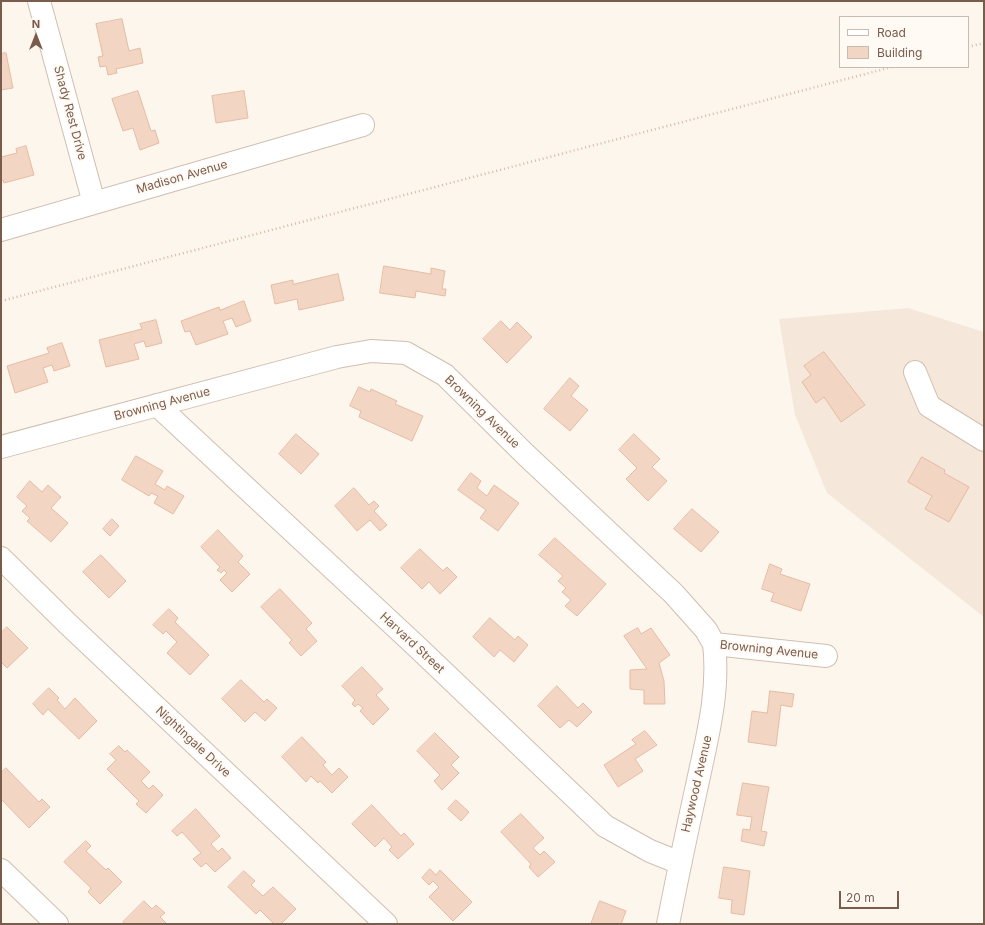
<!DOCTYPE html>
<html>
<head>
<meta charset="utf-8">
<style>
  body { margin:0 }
  #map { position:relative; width:985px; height:925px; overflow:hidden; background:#fdf6ec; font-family:Inter,sans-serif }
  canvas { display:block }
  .frame { position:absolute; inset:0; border:2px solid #7a5c4d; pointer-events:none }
  .legend { position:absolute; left:839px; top:16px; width:130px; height:52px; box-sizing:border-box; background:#fffaf3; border:1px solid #cabbb1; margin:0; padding:5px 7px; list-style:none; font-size:12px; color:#7a5c4d }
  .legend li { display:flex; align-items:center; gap:8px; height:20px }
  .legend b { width:20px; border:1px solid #cabbb1 }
  .north { position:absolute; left:16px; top:16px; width:40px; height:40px; -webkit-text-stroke:3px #fffaf3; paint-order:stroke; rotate:0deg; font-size:11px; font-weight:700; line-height:16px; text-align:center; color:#7a5c4d }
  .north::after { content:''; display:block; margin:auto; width:14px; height:18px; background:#7a5c4d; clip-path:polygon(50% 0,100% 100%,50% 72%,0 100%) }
  .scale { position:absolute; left:839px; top:891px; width:60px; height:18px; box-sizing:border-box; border:2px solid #7a5c4d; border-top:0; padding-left:5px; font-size:12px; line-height:14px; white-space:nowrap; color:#7a5c4d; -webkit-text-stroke:3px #fffaf3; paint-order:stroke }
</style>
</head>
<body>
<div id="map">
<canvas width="985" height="925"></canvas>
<div class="frame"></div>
<ul class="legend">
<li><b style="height:5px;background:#fff"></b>Road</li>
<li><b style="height:11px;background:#f3d5c3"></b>Building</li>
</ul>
<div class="north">N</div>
<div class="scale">20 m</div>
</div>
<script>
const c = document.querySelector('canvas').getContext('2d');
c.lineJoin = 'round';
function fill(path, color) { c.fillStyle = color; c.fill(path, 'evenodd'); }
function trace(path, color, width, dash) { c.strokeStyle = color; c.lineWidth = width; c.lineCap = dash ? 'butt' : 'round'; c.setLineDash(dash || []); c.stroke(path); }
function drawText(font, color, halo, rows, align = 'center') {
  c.font = font + ' Inter,sans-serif'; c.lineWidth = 4; c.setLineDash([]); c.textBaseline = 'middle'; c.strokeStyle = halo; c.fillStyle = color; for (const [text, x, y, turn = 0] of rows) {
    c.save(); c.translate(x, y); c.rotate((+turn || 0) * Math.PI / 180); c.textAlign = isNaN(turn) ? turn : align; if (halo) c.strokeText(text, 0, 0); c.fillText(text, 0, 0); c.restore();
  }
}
fill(new Path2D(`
  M908,308L984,332V617L827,493L795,415L779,319Z`), '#f5e8da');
const building = new Path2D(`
  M122,19L129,51L140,48L143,63L116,69L117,73L108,75L106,66L100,67L98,57L103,56L96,24Z
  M6,53L13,88L1,90V54Z
  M138,91L151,131L155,130L159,143L140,150L133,128L123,131L112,99Z
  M244,91L248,118L216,123L212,96Z
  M26,146L34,175L4,183L3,180L1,181V157L17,153L16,149Z
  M384,266L431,274V268L445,271L442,289H446L445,296L416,291L415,298L380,293Z
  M338,274L344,300L299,310L297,299L275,304L271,285L293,280V284Z
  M244,301L251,321L236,327L232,318L223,321L228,334L196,345L190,331L185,332L181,321L219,307L220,310Z
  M156,320L162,343L146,347L144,341L134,344L139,359L106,367L99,340L142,329L140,324Z
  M501,321L510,330L517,322L532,337L507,363L483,339Z
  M62,343L70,366L54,371L52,365L43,368L48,382L15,393L7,366L49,353L47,348Z
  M824,352L865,405L841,422L824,397L816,403L802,382L811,375L804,366Z
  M570,378L579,386L571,396L588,410L570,431L544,409Z
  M359,387L370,392L371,389L397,401L395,404L423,416L412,441L359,417L361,411L350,406Z
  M296,434L319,454L301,474L279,454Z
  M634,434L660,459L652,467L667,481L648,501L626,479L637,468L619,450Z
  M136,456L163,471L155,484L165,490L167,486L184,496L173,514L154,503L158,496L151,493L149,496L122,480Z
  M922,457L945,470L944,473L969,487L949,522L925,509L932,496L908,482Z
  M471,473L481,481L477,488L487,496L494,485L519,503L498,531L480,518L486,510L458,490Z
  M30,481L42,492L48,485L61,497L51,508L68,523L51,542L27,521L30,518L22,511L27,506L17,497Z
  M354,488L369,505L374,501L379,506L374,511L387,525L380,531L370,520L357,531L335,506Z
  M692,509L719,532L701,552L674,529Z
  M112,519L119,526L110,536L103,529Z
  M218,530L243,556L238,562L250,574L232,592L220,580L227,573L224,570L221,573L217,570L220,567L201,547Z
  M555,538L606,584L577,616L565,606L571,600L562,592L566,588L558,581L563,576L539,555Z
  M420,549L443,571L447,567L457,577L440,594L429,582L422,589L401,568Z
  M101,555L126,581L109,598L83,572Z
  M770,564L782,569L780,574L810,584L801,611L771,601L774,593L762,589Z
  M280,589L312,623L306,629L317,641L301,656L289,643L292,640L261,607Z
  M169,609L178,618L175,622L209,655L190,675L167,653L177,642L166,631L163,634L153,625Z
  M490,618L515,640L518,636L528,645L514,662L500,650L494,657L473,637Z
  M7,627L28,648L7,668L1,662V633Z
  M638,628L641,634L651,628L670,655L659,663L664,681L665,704H644V690L630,689V670L647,669L624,636Z
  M362,667L383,689L376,695L389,709L373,725L360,711L363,708L358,704L355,707L352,704L355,700L342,686Z
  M241,680L264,702L267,699L277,708L265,721L255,712L245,722L222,699Z
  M557,686L578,708L583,703L592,712L577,727L569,720L560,728L538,706Z
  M49,688L59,698L57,700L65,709L75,698L97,721L79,739L48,709L43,715L33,704Z
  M770,691L794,694L792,707L781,705L776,746L748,742L752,711L767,713Z
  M645,731L657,745L635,759L643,771L618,787L604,765L636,744L632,740Z
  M435,733L459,757L451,765L459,773L442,790L434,781L440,775L417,751Z
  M302,737L326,762L323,765L332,775L339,768L348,777L332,793L320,781L318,783L311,776L306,782L282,757Z
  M119,746L125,752L127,750L150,772L141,781L149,789L153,785L163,795L146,813L136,804L139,801L107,769L116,760L110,754Z
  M6,768L39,802L42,799L50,807L29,828L1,799V773Z
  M743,783L769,787L761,831L767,832L764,846L741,841L743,829L750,830L752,817L737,815Z
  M456,800L469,812L461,821L448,809Z
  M372,805L401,836L404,833L414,844L398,859L389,850L392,847L384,838L375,847L352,824Z
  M196,809L220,836L211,844L218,852L222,848L231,858L215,872L206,863L201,867L193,859L201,853L182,832L177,836L172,831Z
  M521,814L544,838L533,848L540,855L544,851L555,862L538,877L529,867L531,864L501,832Z
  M86,841L91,846L86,851L106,870L108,868L122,882L100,904L88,892L91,888L64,862Z
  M724,867L750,871L744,915L731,913L732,900L719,898Z
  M430,869L436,875L440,870L472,902L453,921L429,897L439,887L433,881L429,885L422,878Z
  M244,871L255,881L251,885L263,896L273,887L296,909L281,924H274L260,910L256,914L228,887Z
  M144,901L152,909L156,905L165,913L160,917L167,924H125L123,922Z
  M600,901L626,911L621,924H591Z`);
fill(building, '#f3d5c3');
trace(building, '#e6bba3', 1);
const minor = new Path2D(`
  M39,1L94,203
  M1,230L363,125
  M915,372L929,406L984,440
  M157,405L414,644L605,826L650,851L680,863
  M1,447L337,357L371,351L406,353L445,375L526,455L674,594L706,630L714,644L826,656
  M1,558L69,625L386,924
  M1,870L57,924
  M668,924C677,879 686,835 696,790C706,742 720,693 714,644`);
trace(minor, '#d1beb0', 24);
trace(new Path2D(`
  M968,47L984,43
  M1,301L892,67`), '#d9b8a5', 2.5, [1, 3]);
trace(minor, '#fff', 22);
drawText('12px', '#7a5c4d', '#fffaf3', [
  ["Shady Rest Drive",70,113,75],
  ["Madison Avenue",182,177,-16],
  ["Browning Avenue",162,404,-15],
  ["Browning Avenue",482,412,44],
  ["Harvard Street",412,643,43],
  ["Browning Avenue",769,650,6],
  ["Nightingale Drive",193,742,43],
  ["Haywood Avenue",697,784,-77]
]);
</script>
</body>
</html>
